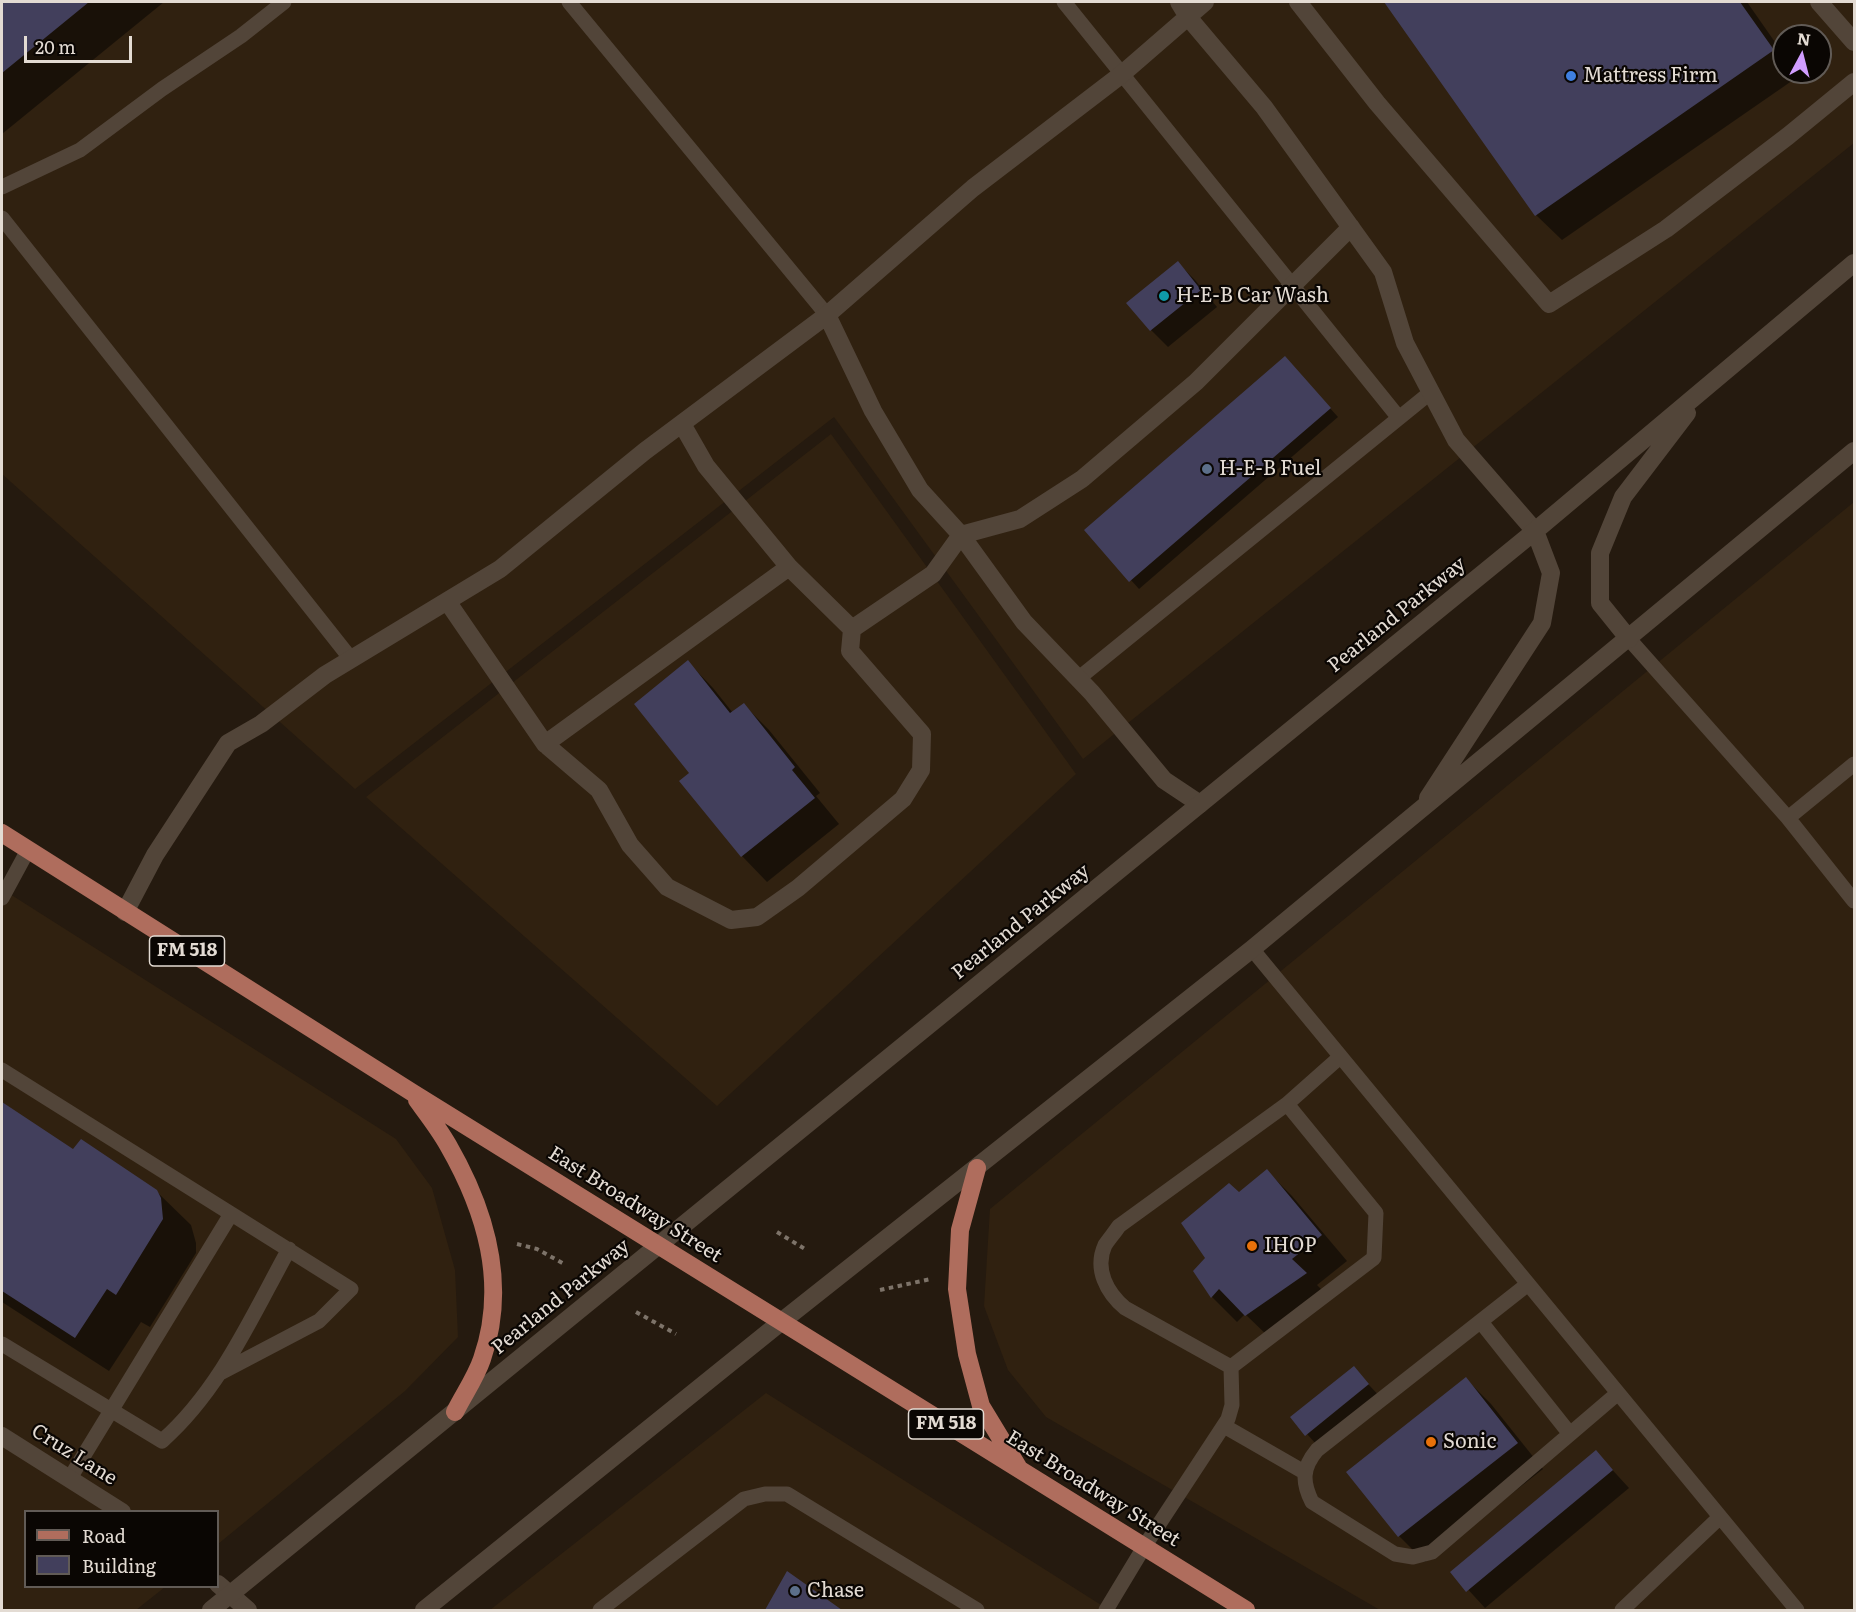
<!DOCTYPE html>
<html>
<head>
<meta charset="utf-8">
<style>
  body { margin:0 }
  #map { position:relative; width:1856px; height:1612px; overflow:hidden; background:#251a0f; font-family:Literata,serif }
  canvas { display:block }
  .frame { position:absolute; inset:0; border:3px solid #e3dbd3; pointer-events:none }
  .legend { position:absolute; left:24px; top:1510px; width:195px; height:78px; box-sizing:border-box; background:#0a0603; border:2px solid #615b56; margin:0; padding:8px 10px; list-style:none; font-size:18px; color:#e3dbd3 }
  .legend li { display:flex; align-items:center; gap:12px; height:30px }
  .legend b { width:30px; border:2px solid #615b56 }
  .north { position:absolute; left:1772px; top:24px; width:60px; height:60px; box-sizing:border-box; background:#0a0603; border:2px solid #615b56; border-radius:50%; rotate:7deg; font-size:16px; font-weight:700; line-height:24px; text-align:center; color:#e3dbd3 }
  .north::after { content:''; display:block; margin:auto; width:21px; height:27px; background:#d09dff; clip-path:polygon(50% 0,100% 100%,50% 72%,0 100%) }
  .scale { position:absolute; left:24px; top:36px; width:108px; height:27px; box-sizing:border-box; border:3px solid #e3dbd3; border-top:0; padding-left:8px; font-size:18px; line-height:21px; white-space:nowrap; color:#e3dbd3; -webkit-text-stroke:4px #0a0603; paint-order:stroke }
</style>
</head>
<body>
<div id="map">
<canvas width="1856" height="1612"></canvas>
<div class="frame"></div>
<ul class="legend">
<li><b style="height:8px;background:#af6d5d"></b>Road</li>
<li><b style="height:16px;background:#423f5c"></b>Building</li>
</ul>
<div class="north">N</div>
<div class="scale">20 m</div>
</div>
<script>
const c = document.querySelector('canvas').getContext('2d');
c.lineJoin = 'round';
function fill(path, color) { c.fillStyle = color; c.fill(path, 'evenodd'); }
function trace(path, color, width, dash) { c.strokeStyle = color; c.lineWidth = width; c.lineCap = dash ? 'butt' : 'round'; c.setLineDash(dash || []); c.stroke(path); }
function drawText(font, color, halo, rows, align = 'center') {
  c.font = font + ' Literata,serif'; c.lineWidth = 4.5; c.setLineDash([]); c.textBaseline = 'middle'; c.strokeStyle = halo; c.fillStyle = color; for (const [text, x, y, turn = 0] of rows) {
    c.save(); c.translate(x, y); c.rotate((+turn || 0) * Math.PI / 180); c.textAlign = isNaN(turn) ? turn : align; if (halo) c.strokeText(text, 0, 0); c.fillText(text, 0, 0); c.restore();
  }
}
fill(new Path2D(`
  M2,2H1854V143L1083,759L834,417L355,789L2,474ZM1784,36H1820V72H1784Z
  M831,434L1076,774L717,1106L366,797Z
  M1854,502V1610H1380L1046,1417L1008,1370L984,1306L990,1209Z
  M2,889L396,1139L432,1188L455,1270L458,1337L405,1391L218,1544V1512H26V1586L165,1587L136,1610H2Z
  M766,1393L1109,1610H490Z`), '#302110');
fill(new Path2D(`
  M2,2H164L2,134Z
  M1386,2H1747L1784,55V72H1796L1799,76L1562,240L1536,215Z
  M1178,263L1195,280L1217,307L1168,347L1151,330Z
  M1293,367L1338,417L1139,589L1086,530Z
  M688,662L713,688L733,713L744,705L769,730L820,793L816,796L839,824L767,882L742,856L681,781L692,773Z
  M2,1104L74,1151L156,1191L191,1225L196,1243V1253L150,1327L141,1322L109,1371L2,1302Z
  M1267,1171L1292,1196L1347,1261L1317,1285L1331,1299L1272,1340L1245,1314L1237,1322L1212,1297L1207,1258L1239,1194Z
  M1353,1368L1385,1402L1323,1452L1292,1417Z
  M1466,1379L1491,1404L1543,1469L1425,1562L1399,1536L1348,1472Z
  M1596,1452L1629,1488L1485,1608L1452,1572Z
  M788,1573L840,1610H766Z`), '#0007');
fill(new Path2D(`
  M2,2H89L2,73Z
  M1384,2H1576L1578,3L1580,2H1740L1774,50L1535,216Z
  M1178,261L1201,290L1150,331L1126,303Z
  M1285,356L1331,408L1129,582L1084,530Z
  M688,660L730,713L744,703L795,767L792,770L815,798L741,857L679,781L689,773L634,704Z
  M2,1102L73,1149L81,1139L157,1190L161,1198L163,1219L116,1295L107,1289L75,1338L2,1291Z
  M1267,1169L1322,1235L1292,1259L1307,1273L1245,1316L1219,1289L1211,1298L1193,1271L1205,1258L1181,1223L1229,1183L1239,1192Z
  M1354,1366L1369,1384L1305,1436L1290,1417Z
  M1466,1377L1518,1443L1398,1537L1346,1472Z
  M1596,1450L1613,1470L1466,1592L1450,1572Z
  M787,1571L842,1610H765Z`), '#423f5c');
trace(new Path2D(`
  M777,1232L805,1249
  M517,1244L537,1249L566,1265
  M880,1290L931,1279
  M636,1312L676,1334`), '#7d7369', 4, [4.5, 4.5]);
trace(new Path2D(`
  M569,2L827,315
  M1064,2L1399,418
  M2,187L80,150L162,89L241,36L284,2
  M2,218L351,659
  M1629,639L1788,818L1854,901
  M1079,678L1431,392
  M1788,818L1854,764
  M2,898L28,850
  M1252,949L1797,1610
  M2,1070L351,1289L319,1321L220,1373
  M1528,1284L1317,1450C1302,1468 1302,1482 1312,1502L1395,1554L1413,1557L1432,1552L1618,1393
  M1481,1322L1570,1434
  M2,1344L162,1441C220,1390 252,1316 289,1249
  M1231,1367L1125,1308C1107,1293 1094,1269 1105,1245C1109,1239 1115,1232 1119,1226L1287,1104
  M1224,1426L1304,1472
  M70,1478L231,1214
  M600,1610L744,1499L765,1494H787L977,1610
  M1106,1610L1144,1547L1228,1419L1232,1405L1231,1367L1374,1258L1376,1213L1287,1104L1340,1057
  M1622,1610L1720,1517`), '#524539', 15);
trace(new Path2D(`
  M1179,2L1188,17L1264,107L1383,272L1405,343L1456,440L1535,531
  M1298,2L1377,103L1549,304L1666,229L1788,136L1854,82
  M1819,2L1854,42
  M827,315L873,411L920,490L961,535L1024,622L1092,693L1164,780L1200,804
  M682,424L706,466L789,567L852,629
  M447,601L545,744L599,790L630,845L667,887L731,920L757,917L798,888L903,799L921,770L922,734L850,651L852,629L933,574L961,535L1020,519L1082,479L1196,382L1351,227
  M545,744L789,567
  M125,912L155,855L228,743L261,724L325,675L500,569L645,451L827,315L973,188L1122,74L1205,2
  M2,1436L122,1512
  M218,1584L248,1610`), '#524539', 18);
trace(new Path2D(`
  M1629,639L1600,603V553L1623,497L1687,413
  M1428,798L1542,623L1551,573L1535,531
  M211,1610L1535,531L1854,263
  M424,1610L781,1322L1252,949L1854,451`), '#524539', 18);
trace(new Path2D(`
  M2,833L413,1093L1246,1610
  M417,1100C428,1115 439,1129 448,1145C486,1211 508,1284 482,1359C476,1377 464,1394 455,1412
  M977,1168L960,1230L957,1289L967,1354L981,1406L1018,1467`), '#af6d5d', 18);
for (const [x, y, r, color] of [
  [1571,76,6,"#3f7fe0"],
  [1164,296,6,"#0f9aa8"],
  [1207,469,6,"#5c6f8a"],
  [1252,1246,6,"#e8710a"],
  [1431,1442,6,"#e8710a"],
  [795,1591,6,"#5c6f8a"]
]) { const dot = new Path2D(); dot.arc(x, y, r, 0, 2 * Math.PI); c.fillStyle = color; c.fill(dot); trace(dot, '#0a0603', 2); }
for (const [x, y, w] of [
  [187,951,75],
  [946,1424,75]
]) { const box = new Path2D(); box.roundRect(x - w / 2, y - 15, w, 30, 4.5); c.fillStyle = '#0a0603'; c.fill(box); trace(box, '#e3dbd3', 1.5); }
drawText('bold 18px', '#e3dbd3', null, [
  ["FM 518",187,951],
  ["FM 518",946,1424]
]);
drawText('20px', '#e3dbd3', '#0a0603', [
  ["Mattress Firm",1583,76],
  ["H-E-B Car Wash",1176,296],
  ["H-E-B Fuel",1219,469],
  ["IHOP",1264,1246],
  ["Sonic",1443,1442],
  ["Chase",807,1591]
], 'left');
drawText('20px', '#e3dbd3', '#0a0603', [
  ["Pearland Parkway",1397,615,-39],
  ["Pearland Parkway",1021,922,-39],
  ["East Broadway Street",635,1205,32],
  ["Pearland Parkway",561,1297,-39],
  ["Cruz Lane",74,1455,32],
  ["East Broadway Street",1093,1489,32]
]);
</script>
</body>
</html>
